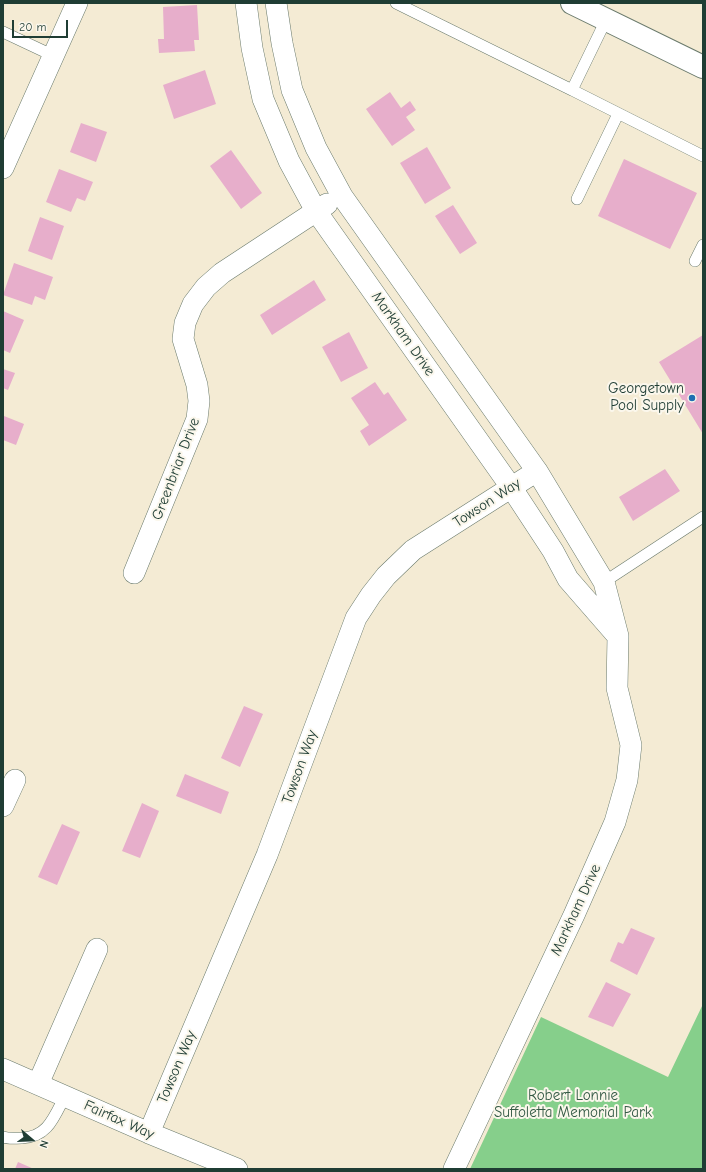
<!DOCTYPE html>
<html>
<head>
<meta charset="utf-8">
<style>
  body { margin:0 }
  #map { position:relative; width:706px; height:1172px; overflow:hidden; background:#f4ebd4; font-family:"Comic Neue",sans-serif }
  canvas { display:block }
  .frame { position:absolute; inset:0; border:4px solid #1f3d34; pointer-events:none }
  .north { position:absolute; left:12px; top:1120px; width:40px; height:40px; -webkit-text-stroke:3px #fbf7ec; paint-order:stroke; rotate:109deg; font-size:11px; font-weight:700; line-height:16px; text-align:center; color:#1f3d34 }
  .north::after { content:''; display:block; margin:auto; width:14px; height:18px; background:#1f3d34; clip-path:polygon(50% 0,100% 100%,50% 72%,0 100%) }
  .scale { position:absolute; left:12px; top:20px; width:56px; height:18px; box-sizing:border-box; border:2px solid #1f3d34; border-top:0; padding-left:5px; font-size:12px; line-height:14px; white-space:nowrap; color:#1f3d34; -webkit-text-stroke:3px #fbf7ec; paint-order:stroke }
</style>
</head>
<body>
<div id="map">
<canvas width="706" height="1172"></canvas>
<div class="frame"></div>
<div class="north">N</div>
<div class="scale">20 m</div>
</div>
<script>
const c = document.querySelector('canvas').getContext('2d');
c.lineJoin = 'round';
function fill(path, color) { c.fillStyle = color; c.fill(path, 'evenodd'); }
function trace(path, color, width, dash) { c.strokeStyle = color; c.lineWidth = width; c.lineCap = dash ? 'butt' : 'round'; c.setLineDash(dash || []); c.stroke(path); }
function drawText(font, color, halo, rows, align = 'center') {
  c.font = font + ' "Comic Neue",sans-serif'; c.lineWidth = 4; c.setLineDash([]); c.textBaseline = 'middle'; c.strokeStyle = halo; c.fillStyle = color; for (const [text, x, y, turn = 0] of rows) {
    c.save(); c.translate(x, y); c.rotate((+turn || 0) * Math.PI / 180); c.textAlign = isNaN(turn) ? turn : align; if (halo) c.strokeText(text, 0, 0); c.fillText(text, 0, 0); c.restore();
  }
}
fill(new Path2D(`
  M703,1004V1169H470L541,1017L668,1077Z`), '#86cf8b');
fill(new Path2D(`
  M197,5L199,40H194L195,51L159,53L158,39H164L163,7Z
  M205,70L216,104L174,119L163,85Z
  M390,92L401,108L410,101L416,110L406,117L415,130L392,146L366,109Z
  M81,123L107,132L96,162L70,152Z
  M427,147L451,188L425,204L400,163Z
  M231,150L262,193L241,209L210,166Z
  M624,159L697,193L670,249L598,216Z
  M59,169L93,182L85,201L77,198L71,212L46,202Z
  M453,205L477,243L460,254L435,216Z
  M40,217L64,226L52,260L28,251Z
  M14,263L53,277L45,300L35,296L32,305L3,295Z
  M314,280L326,300L272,335L260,315Z
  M3,311L24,320L10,353L3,350Z
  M349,332L368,368L341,382L322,347Z
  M703,335V434L659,362Z
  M3,369L15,373L8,390L3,388Z
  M375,382L384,395L388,392L407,420L369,446L360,431L369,425L351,398Z
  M4,416L24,424L16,445L3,440Z
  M665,469L680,491L633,521L619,497Z
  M244,706L263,714L240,767L221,758Z
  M185,774L229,792L221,814L176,796Z
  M142,803L159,811L140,858L122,851Z
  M62,824L80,832L57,885L38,877Z
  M631,928L655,938L637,975L610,961L618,942L623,944Z
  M606,982L631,994L613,1027L588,1017Z
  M18,1162L34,1169H15Z`), '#e7aecb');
const lane = new Path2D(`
  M396,3L572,90L606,20
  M3,32L54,56
  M572,90L703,156
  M577,199L618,114
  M695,261L703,245
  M604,582L703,517
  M3,1137C9,1139 15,1138 22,1138C48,1137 54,1117 65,1096`);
const street = new Path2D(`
  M246,3L252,48L263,99L289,161L316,211L511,487L553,551L568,579L615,633
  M276,3L282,43L292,90L316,148L342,196L537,471L604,582L618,636L617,688L631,745L627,780L615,822L574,915L454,1169
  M3,168L77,3
  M134,573L197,419L199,401L197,385L183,339L185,323L193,304L206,287L222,273L327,204
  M3,806L15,780
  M3,1069L149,1133L237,1169
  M38,1084L97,949
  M149,1133L267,855L356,618L371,595L386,576L413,550L537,471`);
const primary = new Path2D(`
  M572,3L703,67`);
trace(lane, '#6a7a6c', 12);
trace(street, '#6a7a6c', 22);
trace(primary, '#6a7a6c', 24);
trace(lane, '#fff', 11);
trace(street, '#fff', 21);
trace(primary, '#fff', 22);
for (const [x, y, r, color] of [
  [692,398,4,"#1f6fb2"]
]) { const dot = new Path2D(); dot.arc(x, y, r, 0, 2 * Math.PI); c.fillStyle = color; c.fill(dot); trace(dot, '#fbf7ec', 1.5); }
drawText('15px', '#1f3d34', '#fbf7ec', [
  ["Markham Drive",403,334,55],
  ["Greenbriar Drive",176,469,-69],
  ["Towson Way",487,503,-33],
  ["Towson Way",300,767,-70],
  ["Markham Drive",576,910,-65],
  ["Towson Way",177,1067,-67],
  ["Fairfax Way",119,1120,24]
]);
drawText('15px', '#1f3d34', '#fbf7ec', [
  ["Georgetown",684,389],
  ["Pool Supply",684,406]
], 'right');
drawText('15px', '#345a45', '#fbf7ec', [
  ["Robert Lonnie",573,1096],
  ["Suffoletta Memorial Park",573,1113]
]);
</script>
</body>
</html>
